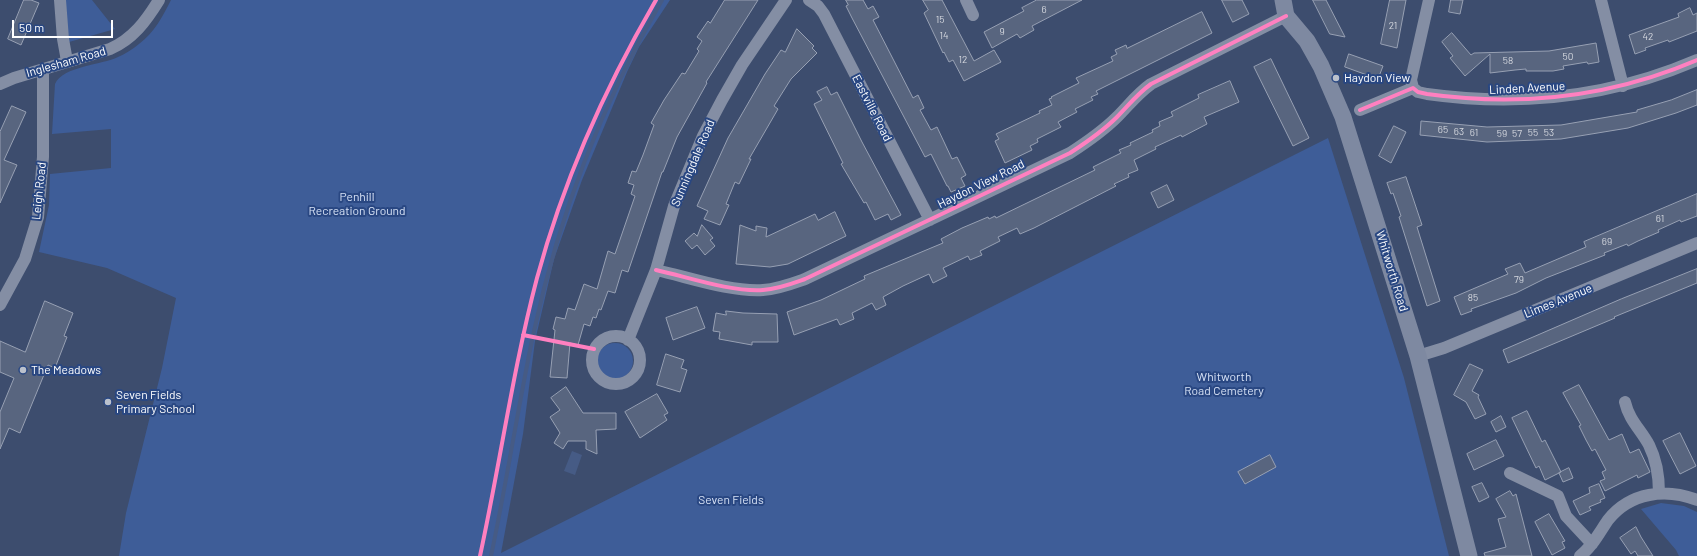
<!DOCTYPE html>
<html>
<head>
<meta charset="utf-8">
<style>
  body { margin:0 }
  #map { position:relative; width:1697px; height:556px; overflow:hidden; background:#3d4d6e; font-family:Barlow,sans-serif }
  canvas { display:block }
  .scale { position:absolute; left:12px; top:20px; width:101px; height:18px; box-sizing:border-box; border:2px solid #fff; border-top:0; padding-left:5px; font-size:12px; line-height:14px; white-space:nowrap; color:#fff; -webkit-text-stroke:3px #294782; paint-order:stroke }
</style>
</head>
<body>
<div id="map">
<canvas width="1697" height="556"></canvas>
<div class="scale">50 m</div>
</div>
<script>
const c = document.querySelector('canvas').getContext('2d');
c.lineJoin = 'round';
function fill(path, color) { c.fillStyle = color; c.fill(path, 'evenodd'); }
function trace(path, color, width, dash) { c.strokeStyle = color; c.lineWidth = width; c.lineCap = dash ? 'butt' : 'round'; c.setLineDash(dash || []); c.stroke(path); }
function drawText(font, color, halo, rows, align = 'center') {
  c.font = font + ' Barlow,sans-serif'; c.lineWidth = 4; c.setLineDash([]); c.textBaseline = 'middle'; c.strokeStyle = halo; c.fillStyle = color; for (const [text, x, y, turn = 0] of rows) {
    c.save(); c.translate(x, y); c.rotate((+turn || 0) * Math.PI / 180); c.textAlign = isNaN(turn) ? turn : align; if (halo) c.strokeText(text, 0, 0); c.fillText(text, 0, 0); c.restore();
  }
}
fill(new Path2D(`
  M65,0H92L115,29L69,42Z
  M171,0H670L639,47L627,72L582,180L554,259L535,341L523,434L501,553L1328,138L1404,378L1449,556H119L126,513L162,368L176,298L107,268L39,252L49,205L50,174L111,168V129L52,134L55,84C63,66 102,65 118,57C125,54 133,49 139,44C154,33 163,16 171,0Z
  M597 361a18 18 0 1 1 36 0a18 18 0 1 1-36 0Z
  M1661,503L1684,506L1697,512V556H1679L1676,550L1641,509Z`), '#3e5d98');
fill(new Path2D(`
  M572,451L582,455L575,475L564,471Z`), '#465b85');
trace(new Path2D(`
  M491,556C507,481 518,406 534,331C559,215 603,102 662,0`), '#465b85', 4);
const building = new Path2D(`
  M24,0H31L39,3L21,45L8,39Z
  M725,0H758L706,82L707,83L677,137L663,172H662L628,272L622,270L615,293L608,291L601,310L599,309L596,318L593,317L590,326L584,324L578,345L570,343L567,378L550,377L555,330L553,329L556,317L565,319L568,308L575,310L584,284L597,289L608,251L615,254L635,196L631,194L634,185L628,183L632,171L636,172L643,155L654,125L651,123L664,100L682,73L685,74L699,51L697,49L702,41L697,37L708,21L710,23Z
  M846,0H863L868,9L873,6L879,17L873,20L913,98L918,95L924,108L920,110L931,130L937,127L952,159L957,157L966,175L961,178L965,186L951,192L948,186H947L931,154L925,157L852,18L846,6L848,5Z
  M923,0H942L974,61L994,50L1001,62L964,81L953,60L949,62L944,52L943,53L924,13L928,10Z
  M1037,0H1082L1032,26L1034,30L1020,38L1017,34L992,48L984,32L1024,11L1022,8Z
  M1222,0H1242L1249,14L1233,22Z
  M1313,0H1326L1345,37L1330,34Z
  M1390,0H1406L1397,48L1381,44Z
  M1451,0H1463L1460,14L1449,12Z
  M1690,8L1693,15L1697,13V31L1669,42L1668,40L1645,48L1646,50L1635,54L1629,35L1679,17L1678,14Z
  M1202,12L1212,33L1096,91L1098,94L1091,97L1093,100L1075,109L1077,112L1058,122L1061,127L1037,139L1038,142L1030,146L1032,150L1005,163L995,141L999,139L996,134L1040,113L1039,111L1052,105L1049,99L1052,98L1051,97L1079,83L1076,78L1113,61L1111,57L1117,54L1115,50L1126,45L1127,48Z
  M797,29L814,46L812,48L817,53L791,79L774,106L778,109L749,159H751L739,184L735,182L726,204L729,205L720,225L704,219L708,211L697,206L728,138L765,74L781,50L785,52Z
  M1452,33L1471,55L1474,53L1549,51L1596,43L1599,62L1588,64L1587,62L1563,66L1564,69L1553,71H1526V69L1515,70L1490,73V54L1465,76L1450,58L1453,56L1442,42Z
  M1349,54L1383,66L1378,79L1345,67Z
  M1271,59L1309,138L1293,146L1254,67Z
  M1230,81L1239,102L1204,117L1207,124L1182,137L1181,135L1155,147L1156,149L1134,160L1138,170L1128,174L1129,177L1114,184L1116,186L1034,228L1020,234L1017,228L998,237L1000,241L980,251L982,255L970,260L968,256L943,268L947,276L933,283L929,274L903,286L883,297L886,305L876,310L872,303L852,313L854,319L840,325L837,319L794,335L787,312L821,300L865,279L864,276L943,243L941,239L962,228L988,217L989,219L995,216L996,218L1095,170L1093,167L1121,153L1119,150L1131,145L1130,143L1153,132L1152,130L1160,126L1159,122L1173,116L1171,112L1199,98L1198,95Z
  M827,87L831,95L837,92L862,142L901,215L891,220L888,214L875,220L866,202L864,203L841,164L843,163L814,104L822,100L817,92Z
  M1697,90V105L1676,113L1628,128L1561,139L1487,142L1420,135L1421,121L1487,127L1561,125L1637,112V110L1671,100Z
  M12,106L26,112L4,160L17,165L0,203V132Z
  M1394,126L1406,132L1391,163L1379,156Z
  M1406,177L1422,225L1417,227L1440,301L1427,306L1399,217L1401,216L1393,193L1391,194L1387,183Z
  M1167,185L1174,200L1158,208L1151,193Z
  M1697,194V216L1681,222L1680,220L1658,230L1659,232L1638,241L1628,246L1627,244L1604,253L1605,255L1546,278L1516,293L1471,309L1472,311L1461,315L1454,297L1508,274L1505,269L1520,263L1525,273L1586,247L1584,242Z
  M835,212L846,236L788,264L770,267L736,264L740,225L756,231V226L767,228L766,237L815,214L818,220Z
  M702,225L713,238L710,240L715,246L705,255L697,245L692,249L685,241L694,233L697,236Z
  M1697,269V283L1614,317L1615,318L1508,363L1503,350L1621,299Z
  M45,301L73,313L64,336L67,337L55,368L48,365L20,433L9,428L0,449V412L14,378L0,372V341L25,352Z
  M697,307L705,328L673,340L666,318Z
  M726,311L743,313L777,314L778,342H752V345L719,339L720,332L713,331L716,313L726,315Z
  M666,354L684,360L681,368L687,370L680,392L657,385Z
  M1470,364L1483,370L1472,391L1479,395L1478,397L1486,414L1475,419L1466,402L1454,395Z
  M1579,385L1609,440L1622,434L1630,453L1639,449L1650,472L1638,478L1637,475L1605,491L1600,481L1605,479L1602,472L1606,470L1595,449L1592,451L1586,440L1579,426L1581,425L1563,393Z
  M566,387L583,413H616V429L596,430L597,454L586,449V441H568L563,449L554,443L560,433L550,417L560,410L551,398Z
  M657,394L668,413L664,415L667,420L640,438L625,412Z
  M1527,411L1542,442L1545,440L1561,472L1545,480L1539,466L1536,468L1512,418Z
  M1501,416L1506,427L1496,432L1491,422Z
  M1680,433L1696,466L1680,474L1663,441Z
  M1496,440L1504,456L1474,470L1467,454Z
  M1270,455L1276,467L1245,484L1238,472Z
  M1569,468L1573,478L1563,482L1559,473Z
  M1482,483L1489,497L1479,502L1472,487Z
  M1599,484L1605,498L1600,500L1601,502L1589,507L1591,510L1580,515L1573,501L1590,493L1589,488Z
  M1510,491L1513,496L1516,494L1532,556H1485L1484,553L1506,547L1498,519L1506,517L1496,499Z
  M1549,514L1565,541L1562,542L1565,548L1552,555L1535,522Z
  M1636,527L1641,537L1653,556H1638L1635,551L1631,554L1620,538Z`);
fill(building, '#58657f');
trace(building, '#97a0b3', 1);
trace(new Path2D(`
  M60,0L63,39L67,61
  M809,0L818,6L824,14L930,220
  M966,0L973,15
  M1601,0L1623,86
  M0,84L14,78L110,49C133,39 146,21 159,0
  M1413,88L1411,80L1429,0
  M1360,110L1413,88L1418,92L1427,94C1520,107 1611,97 1697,60
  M656,270C688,277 730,292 763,290C778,289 791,284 805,279L1070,153C1087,142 1103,131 1117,117C1129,105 1137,94 1151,84L1286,16
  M0,305L25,259L38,217L43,157V69
  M592 360a24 24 0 1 1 48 0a24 24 0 1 1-48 0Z
  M628,340L656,270L674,206L703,136L722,100L742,65L786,0
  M1418,356L1444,348L1697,243
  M1625,402C1629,420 1641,430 1649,445C1657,461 1659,476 1659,493
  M1510,473L1558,496L1566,516L1592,544
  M1580,556C1593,546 1599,533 1608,520C1630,492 1666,488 1697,500`), '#848ea4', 12);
trace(new Path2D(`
  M1283,0L1286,16L1307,41L1321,66L1343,117L1418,356L1469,556`), '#7e89a1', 17);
trace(new Path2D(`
  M1360,110L1413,88L1418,92L1427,94C1520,107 1611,97 1697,60
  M656,270C688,277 730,292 763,290C778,289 791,284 805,279L1070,153C1087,142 1103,131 1117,117C1129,105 1137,94 1151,84L1286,16
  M523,335L594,349
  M480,556C500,464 513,369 537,278C563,182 606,86 656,0`), '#ff80c0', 4);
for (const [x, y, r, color] of [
  [1336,78,4,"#bbc1cc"],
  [23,370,4,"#bbc1cc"],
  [108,402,4,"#bbc1cc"]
]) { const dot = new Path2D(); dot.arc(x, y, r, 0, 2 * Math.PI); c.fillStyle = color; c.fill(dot); trace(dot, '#294782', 1.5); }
drawText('10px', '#d5d8df', null, [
  ["6",1044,10],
  ["15",940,20],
  ["21",1393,26],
  ["9",1002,32],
  ["14",944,36],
  ["42",1648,37],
  ["50",1568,57],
  ["12",963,60],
  ["58",1508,61],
  ["65",1443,130],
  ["63",1459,132],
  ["61",1474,133],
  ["55",1533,133],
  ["53",1549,133],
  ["59",1502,134],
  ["57",1517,134],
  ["61",1660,219],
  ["69",1607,242],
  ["79",1519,280],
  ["85",1473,298]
]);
drawText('12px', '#fff', '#294782', [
  ["Inglesham Road",66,62,-16],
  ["Linden Avenue",1527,88,-3],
  ["Eastville Road",872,108,63],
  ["Sunningdale Road",693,163,-67],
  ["Haydon View Road",981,184,-26],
  ["Leigh Road",39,191,-84],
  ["Whitworth Road",1392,271,73],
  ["Limes Avenue",1558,301,-22]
]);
drawText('12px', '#fff', '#294782', [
  ["Haydon View",1344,78],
  ["The Meadows",31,370],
  ["Seven Fields",116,395],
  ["Primary School",116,409]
], 'left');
drawText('12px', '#d6e1f5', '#294782', [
  ["Penhill",357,197],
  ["Recreation Ground",357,211],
  ["Whitworth",1224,377],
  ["Road Cemetery",1224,391],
  ["Seven Fields",731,500]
]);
</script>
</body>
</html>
